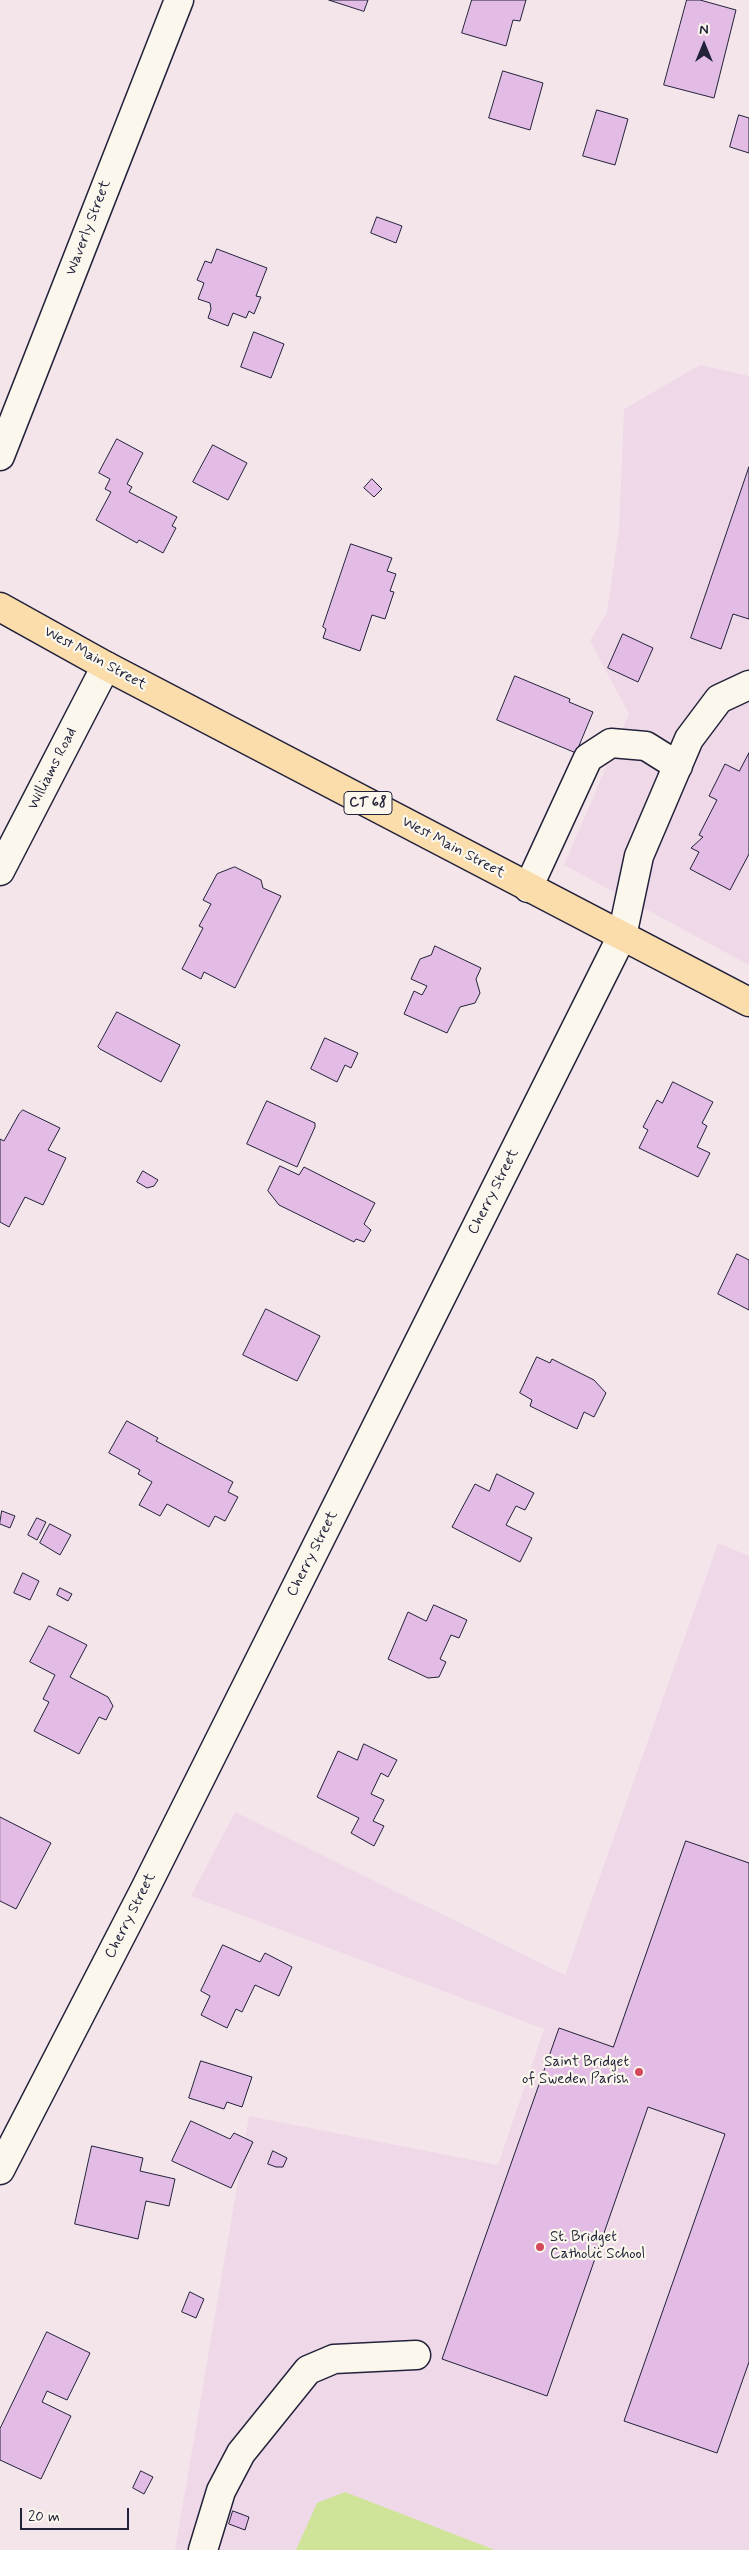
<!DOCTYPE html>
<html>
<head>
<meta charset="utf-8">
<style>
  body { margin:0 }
  #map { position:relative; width:749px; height:2550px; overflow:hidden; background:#f4e5ea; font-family:Mynerve,sans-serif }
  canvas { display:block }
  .north { position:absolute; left:679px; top:20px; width:50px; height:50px; -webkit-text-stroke:4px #fbf7ec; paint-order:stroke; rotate:0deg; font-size:14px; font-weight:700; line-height:20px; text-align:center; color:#22223b }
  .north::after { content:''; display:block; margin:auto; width:18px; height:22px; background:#22223b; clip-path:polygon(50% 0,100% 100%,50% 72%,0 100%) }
  .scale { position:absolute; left:20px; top:2508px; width:109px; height:22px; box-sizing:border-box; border:2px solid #22223b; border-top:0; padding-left:6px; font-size:15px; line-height:18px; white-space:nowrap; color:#22223b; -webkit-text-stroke:4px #fbf7ec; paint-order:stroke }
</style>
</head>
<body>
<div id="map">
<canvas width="749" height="2550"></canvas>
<div class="north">N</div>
<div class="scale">20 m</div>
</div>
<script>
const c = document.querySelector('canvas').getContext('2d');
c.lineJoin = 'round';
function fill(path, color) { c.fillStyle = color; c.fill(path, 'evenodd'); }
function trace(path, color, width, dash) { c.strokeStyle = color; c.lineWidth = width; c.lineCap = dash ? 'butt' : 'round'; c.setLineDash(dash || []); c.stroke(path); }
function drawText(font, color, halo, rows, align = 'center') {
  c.font = font + ' Mynerve,sans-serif'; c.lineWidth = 4.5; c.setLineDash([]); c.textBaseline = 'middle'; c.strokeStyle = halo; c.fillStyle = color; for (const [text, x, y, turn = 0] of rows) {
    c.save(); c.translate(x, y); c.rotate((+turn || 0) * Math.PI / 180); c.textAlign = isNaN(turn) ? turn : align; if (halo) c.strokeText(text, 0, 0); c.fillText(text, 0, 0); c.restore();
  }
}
fill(new Path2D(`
  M700,365L749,376V965L564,865L629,714L590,641L607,612L619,529L624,409Z
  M718,1543L749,1556V2550H175L249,2116L498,2165L544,2029L191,1896L235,1812L565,1975Z`), '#efd9e8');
fill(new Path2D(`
  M345,2492L495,2550H296L317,2503Z`), '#cfe498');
const building = new Path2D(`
  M329,0H368L364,11Z
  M472,0H526L520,21L513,20L506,46L462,33Z
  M687,0H700L736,10L714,98L664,85Z
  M503,71L543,83L530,130L489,118Z
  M597,110L628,119L615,165L583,156Z
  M739,115L749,118V153L730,147Z
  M377,217L402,226L396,243L371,233Z
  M217,249L267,268L256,296L261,297L254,314L249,311L246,318L233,313L228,326L208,318L211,309L210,303L198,299L204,283L197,280L205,261L211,263Z
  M254,332L284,344L271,378L241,367Z
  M117,439L143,453L127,484L132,487L129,492L177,517L172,526L176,528L163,553L139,540L137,543L96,520L111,492L105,489L110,479L99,473Z
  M213,445L247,463L228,500L193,482Z
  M749,467V619L733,614L721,649L691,638Z
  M372,479L382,489L374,497L364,488Z
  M351,544L392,558L387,571L396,574L390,591L394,592L385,619L372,615L360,651L323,638L326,629L323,627Z
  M623,634L653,648L638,682L608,668Z
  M515,676L570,699L569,702L593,712L576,753L497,720Z
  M749,753V854L730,890L690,869L699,852L691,848L703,837L699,835L717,800L709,796L725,764L739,771Z
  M235,867L261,880L263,888L281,896L235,988L204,972L201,979L182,969L203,928L199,926L211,904L203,900L217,874Z
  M435,946L481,968L476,979L480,993L475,1003L460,1007L447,1033L404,1014L414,991L422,995L427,986L411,979L420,959L431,955Z
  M117,1012L180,1045L161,1082L100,1049L98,1047Z
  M325,1038L358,1053L351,1068L345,1065L337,1082L311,1069Z
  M673,1082L713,1102L702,1123L707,1126L697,1147L710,1153L698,1177L639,1148L648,1130L643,1127L657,1100L662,1103Z
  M267,1101L315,1123V1127L297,1167L247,1144Z
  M23,1110L60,1128L48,1150L66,1158L43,1205L25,1197L9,1227L0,1222V1139L4,1141L19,1114Z
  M280,1166L299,1175L304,1167L375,1203L364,1224L371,1230L364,1242L356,1239L354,1242L279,1205L268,1191Z
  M143,1171L158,1180L154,1186L147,1188L137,1182Z
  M737,1254L749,1260V1310L718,1294Z
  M266,1309L320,1336L297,1381L243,1355Z
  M537,1357L550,1363L552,1359L594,1380L606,1393L594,1417L584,1412L577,1429L530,1406L532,1400L520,1393Z
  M127,1421L158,1438L156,1441L233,1482L228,1492L238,1497L225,1521L215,1516L209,1527L167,1504L160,1516L139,1505L152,1482L138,1474L140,1470L109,1453Z
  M497,1474L534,1493L525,1510L516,1506L506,1525L532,1538L520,1562L452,1527L475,1484L489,1491Z
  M2,1511L15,1516L10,1528L0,1524Z
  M37,1518L46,1522L37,1540L28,1535Z
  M50,1524L71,1535L60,1555L40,1543Z
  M23,1573L39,1581L30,1600L14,1593Z
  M60,1588L72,1594L68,1601L57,1595Z
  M434,1605L467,1620L459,1638L451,1635L440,1659L446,1662L439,1677L428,1678L388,1659L408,1612L426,1621Z
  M49,1626L87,1645L70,1677L108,1697L113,1706L106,1720L99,1717L79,1754L34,1731L49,1702L43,1699L55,1675L30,1662Z
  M364,1744L397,1760L388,1777L381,1773L371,1794L384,1800L373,1821L384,1826L374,1846L351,1833L359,1818L317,1797L338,1751L357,1760Z
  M0,1817L51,1843L16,1909L0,1901Z
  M686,1841L749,1863V2362L717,2453L624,2421L725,2134L648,2107L547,2396L442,2359L559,2028L613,2047Z
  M223,1945L260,1962L265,1953L292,1967L279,1996L255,1985L242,2012L236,2009L227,2028L201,2015L210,1996L201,1991Z
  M201,2061L252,2077L242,2107L227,2102L224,2109L189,2098Z
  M191,2121L230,2139L234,2133L253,2142L231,2188L172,2161Z
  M92,2146L143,2158L140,2171L175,2179L169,2206L146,2201L138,2239L75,2224Z
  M273,2151L287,2158L283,2167H276L268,2164Z
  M190,2292L204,2299L196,2318L182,2312Z
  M47,2332L90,2353L67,2400L47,2391L42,2402L71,2416L41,2479L0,2460V2429Z
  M141,2471L153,2477L144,2494L133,2488Z
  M233,2511L249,2517L245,2530L229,2524Z`);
fill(building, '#e2bce5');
trace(building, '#22223b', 1);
const minor = new Path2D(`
  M0,456L179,0
  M0,871L106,666
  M528,888L588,758L611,743L646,746L678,766
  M0,2170L144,1891L622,936L639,856L689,739L719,699L749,685
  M203,2550L221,2491L241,2453L308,2370L334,2359L416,2355`);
const major = new Path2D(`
  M0,607L106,666L749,1002`);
trace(minor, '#22223b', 31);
trace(major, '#22223b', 31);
trace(minor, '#fbf7ec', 28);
trace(major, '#faddab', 28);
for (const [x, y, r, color] of [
  [639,2072,5,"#d1495b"],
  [540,2247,5,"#d1495b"]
]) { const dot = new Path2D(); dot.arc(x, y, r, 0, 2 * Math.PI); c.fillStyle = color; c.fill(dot); trace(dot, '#fbf7ec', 2); }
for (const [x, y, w] of [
  [368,803,48]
]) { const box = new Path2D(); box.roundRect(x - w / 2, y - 11.5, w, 23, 4); c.fillStyle = '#fbf7ec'; c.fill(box); trace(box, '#22223b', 1); }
drawText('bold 14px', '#22223b', null, [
  ["CT 68",368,803]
]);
drawText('15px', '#22223b', '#fbf7ec', [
  ["Waverly Street",89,228,-69],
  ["West Main Street",95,659,29],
  ["Williams Road",53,769,-63],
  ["West Main Street",453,848,28],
  ["Cherry Street",494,1192,-63],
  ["Cherry Street",313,1554,-63],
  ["Cherry Street",131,1916,-63]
]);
drawText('15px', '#22223b', '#fbf7ec', [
  ["Saint Bridget",629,2063],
  ["of Sweden Parish",629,2080],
  ["St. Bridget",550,2238,"left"],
  ["Catholic School",550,2255,"left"]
], 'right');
</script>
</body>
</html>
